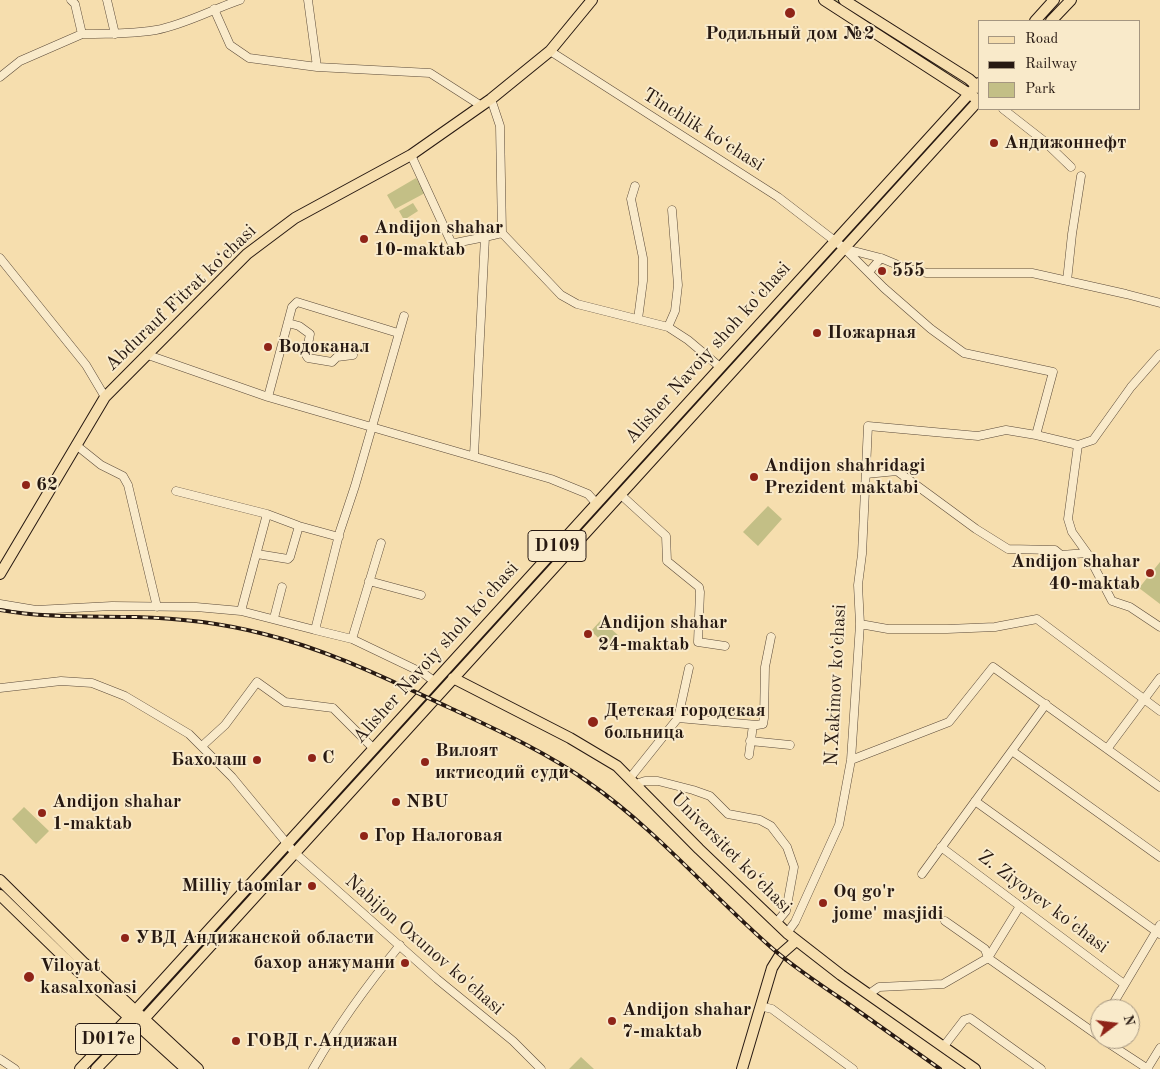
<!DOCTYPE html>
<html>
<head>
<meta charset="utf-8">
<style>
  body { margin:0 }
  #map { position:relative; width:1160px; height:1069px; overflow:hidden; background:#f6deae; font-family:"Old Standard TT",serif }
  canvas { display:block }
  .legend { position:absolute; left:978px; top:20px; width:162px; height:90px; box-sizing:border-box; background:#f9eaca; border:1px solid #a59680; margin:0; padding:6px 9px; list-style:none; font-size:15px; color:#271912 }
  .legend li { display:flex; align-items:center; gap:10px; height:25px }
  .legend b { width:25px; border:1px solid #a59680 }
  .north { position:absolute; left:1090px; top:999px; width:50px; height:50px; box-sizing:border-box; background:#f9eaca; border:1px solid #a59680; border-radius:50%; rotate:75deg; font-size:14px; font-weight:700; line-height:20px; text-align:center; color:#271912 }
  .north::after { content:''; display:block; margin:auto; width:18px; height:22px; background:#8f2418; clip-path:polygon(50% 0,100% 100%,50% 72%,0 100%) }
</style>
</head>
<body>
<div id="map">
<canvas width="1160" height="1069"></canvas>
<ul class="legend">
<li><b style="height:6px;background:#f6deae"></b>Road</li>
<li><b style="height:6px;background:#271912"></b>Railway</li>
<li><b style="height:14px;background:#c3bf86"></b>Park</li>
</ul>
<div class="north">N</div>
</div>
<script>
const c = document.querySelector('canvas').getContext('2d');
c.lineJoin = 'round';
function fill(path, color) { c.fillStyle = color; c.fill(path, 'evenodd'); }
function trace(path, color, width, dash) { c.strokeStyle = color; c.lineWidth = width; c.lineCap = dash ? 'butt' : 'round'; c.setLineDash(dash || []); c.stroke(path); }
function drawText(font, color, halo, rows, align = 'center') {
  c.font = font + ' "Old Standard TT",serif'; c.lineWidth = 4; c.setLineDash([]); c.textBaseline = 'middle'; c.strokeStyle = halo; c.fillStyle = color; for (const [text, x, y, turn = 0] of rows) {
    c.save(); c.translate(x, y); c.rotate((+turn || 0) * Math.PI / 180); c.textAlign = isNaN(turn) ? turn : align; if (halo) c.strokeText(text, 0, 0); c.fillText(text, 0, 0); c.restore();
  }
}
fill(new Path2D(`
  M831,0H841L949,70L946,74Z
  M416,178L425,193L395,209L387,195Z
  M413,203L418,211L404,220L399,211Z
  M768,506L782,519L758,546L743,532Z
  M1160,562V604L1139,588Z
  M601,620L619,636L609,648L591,631Z
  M24,807L49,831L36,844L12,819Z
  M581,1057L594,1069H569Z`), '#c3bf86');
const minor = new Path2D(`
  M71,0L75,4L82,34C107,34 132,34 156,30C184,25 213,9 240,0
  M107,0L115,34
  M308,0L317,67
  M214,9L230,45L249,58L317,67L430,73L480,105
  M550,51L778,197L844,248L884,288L931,329L964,353L1053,372L1036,435L1078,445L1093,440L1131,387L1160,354
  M0,77L20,61L82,34
  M491,99L500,126L502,233L561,295L577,304L668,327L688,340L720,367
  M1003,109L1044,141L1071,167
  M411,155L451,242L455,243L485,237
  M635,186L631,199L643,258V281L638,319
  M846,249L881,258L905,268L927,273H1032L1126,294L1160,303
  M0,258L86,365L105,397
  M869,272L881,258
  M1067,281L1072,234L1081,176
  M288,323L299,326L310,334L306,355L308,358L332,362L337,357L353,355
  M668,327L675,311L678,285L672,210
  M148,355L268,397L551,479L588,494L596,503
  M268,397L292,307L297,302L398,333
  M76,445L101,465L123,476L128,485L157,607
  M1078,445L1068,519L1072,532L1087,553L1112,601L1130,607L1160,627
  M474,455L485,237L502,233
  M866,474L897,471L976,529L1008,549L1055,550L1061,555L1087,553
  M176,491L267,514L299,526L339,537
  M621,495L666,536L667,561L699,587L700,592L698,642L725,646
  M257,554L288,559L290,557L299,526
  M369,581L421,595
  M0,604L36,610L112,606L196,607L241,611L315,630L340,531L355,486L404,316
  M241,611L267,514
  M274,618L282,587
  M860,624L888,629H947L995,627L1037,619L1160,711
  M315,630L352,639L423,673L434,681
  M352,639L381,543
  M0,688L61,681L92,683L125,696L189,734L232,777L294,852L437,979L513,1041L541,1069
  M678,718L757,725L763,724L764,718L765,667L771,637
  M750,741L790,745
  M202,746L225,725L257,682L285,702L333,708L373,748
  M1107,749L1160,678
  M1012,751L1160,857
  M749,755L753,725
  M851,760L949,722L993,667L1160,787
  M630,778L678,718L689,668
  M636,784L645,781H658L693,790L710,796L728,814L760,820L771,826L787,847L794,867L786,911L776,923
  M975,801L1160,934
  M941,847L1124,984
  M922,874L1046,704
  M945,921L985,949L988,958L1100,1037
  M787,933L795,922L839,825L851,760L860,624L858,585L862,554L868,426L978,436L1006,430L1036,435
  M869,994L879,987L943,984L988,958L1020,906
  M760,1006L772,1009L853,1069
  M1110,1009L1160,925
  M1102,1039L1148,1069
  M944,1046L964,1020L970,1018L1041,1069
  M0,1059L15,1069
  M313,1069C338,1025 368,984 400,945
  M1147,1069L1160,1048`);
const major = new Path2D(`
  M824,0L974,97
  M844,0L969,79L979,88
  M1035,21L1054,0
  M1051,21L1071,0
  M0,574L105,397L247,254L295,218L411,155L491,99L550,51L592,0
  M453,678L570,738L617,766L699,849L787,933L841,975L975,1069
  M0,880L84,963L198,1069
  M0,895L76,969L186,1069
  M80,1069L136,1010L979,83
  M96,1069L145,1018L979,100
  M742,1069L772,968L780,955L796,941`);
trace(minor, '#5b4a39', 9);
trace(major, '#271912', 12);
trace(minor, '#f9eaca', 8);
trace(major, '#f6deae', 10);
const rail = new Path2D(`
  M0,610C45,618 89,616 135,617C178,618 222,623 264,634C329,650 389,680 450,708C497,730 546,752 588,782C657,830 710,894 773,949C795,968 819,984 843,1000C875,1023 908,1046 940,1069`);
trace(rail, '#271912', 4);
trace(rail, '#f9eaca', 2, [5.5]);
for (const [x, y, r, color] of [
  [790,13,6,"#8f2418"],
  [994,143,5,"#8f2418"],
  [364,239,5,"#8f2418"],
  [882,271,5,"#8f2418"],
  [817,333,5,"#8f2418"],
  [268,347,5,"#8f2418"],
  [754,477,5,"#8f2418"],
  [26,485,5,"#8f2418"],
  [1150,573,5,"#8f2418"],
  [588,634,5,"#8f2418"],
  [593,722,6,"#8f2418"],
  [312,758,5,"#8f2418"],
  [257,760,5,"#8f2418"],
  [425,762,5,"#8f2418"],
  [396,802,5,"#8f2418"],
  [42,813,5,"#8f2418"],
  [364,836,5,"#8f2418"],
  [312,886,5,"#8f2418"],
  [823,903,5,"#8f2418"],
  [125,938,5,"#8f2418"],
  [405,963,5,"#8f2418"],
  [29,977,6,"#8f2418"],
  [612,1021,5,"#8f2418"],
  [236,1041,5,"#8f2418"]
]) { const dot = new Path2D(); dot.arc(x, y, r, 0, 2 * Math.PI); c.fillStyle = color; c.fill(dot); trace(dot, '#f9eaca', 2); }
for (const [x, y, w] of [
  [557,546,58],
  [108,1039,65]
]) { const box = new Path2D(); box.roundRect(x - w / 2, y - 15.5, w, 31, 4); c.fillStyle = '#f9eaca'; c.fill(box); trace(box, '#271912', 1); }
drawText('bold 18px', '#271912', null, [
  ["D109",557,546],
  ["D017e",108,1039]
]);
drawText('bold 19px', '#271912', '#f9eaca', [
  ["Родильный дом №2",790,34,"center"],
  ["Андижоннефт",1004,143],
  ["Andijon shahar",374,228],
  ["10-maktab",374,250],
  ["555",892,271],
  ["Пожарная",827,333],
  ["Водоканал",278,347],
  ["Andijon shahridagi",764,466],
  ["Prezident maktabi",764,488],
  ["62",36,485],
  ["Andijon shahar",1140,562,"right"],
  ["40-maktab",1140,584,"right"],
  ["Andijon shahar",598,623],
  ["24-maktab",598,645],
  ["Детская городская",604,711],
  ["больница",604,733],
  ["Вилоят",435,751],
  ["иктисодий суди",435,773],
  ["С",322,758],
  ["Бахолаш",247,760,"right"],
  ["Andijon shahar",52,802],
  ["1-maktab",52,824],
  ["NBU",406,802],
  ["Гор Налоговая",374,836],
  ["Milliy taomlar",302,886,"right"],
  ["Oq go'r",833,892],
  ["jome' masjidi",833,914],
  ["УВД Андижанской области",135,938],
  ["бахор анжумани",395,963,"right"],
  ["Viloyat",40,966],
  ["kasalxonasi",40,988],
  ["Andijon shahar",622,1010],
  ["7-maktab",622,1032],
  ["ГОВД г.Андижан",246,1041]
], 'left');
drawText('19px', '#271912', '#f9eaca', [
  ["Tinchlik kо‘chasi",703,130,32],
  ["Abdurauf Fitrat koʻchasi",181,298,-44],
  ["Alisher Navoiy shoh ko'chasi",708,353,-48],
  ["Alisher Navoiy shoh ko'chasi",436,653,-48],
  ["N.Xakimov koʻchasi",836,685,-87],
  ["Universitet kо‘chasi",731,853,45],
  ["Z. Ziyoyev ko'chasi",1043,902,37],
  ["Nabijon Oxunov ko'chasi",424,945,41]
]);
</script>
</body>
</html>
